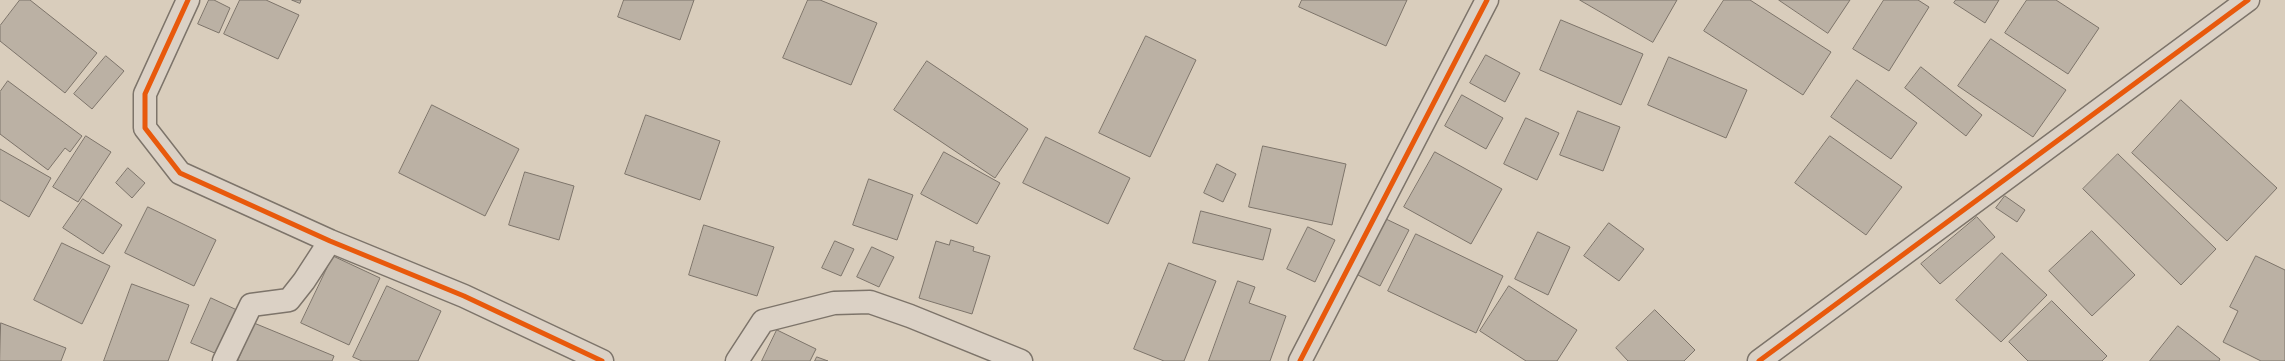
<!DOCTYPE html>
<html>
<head>
<meta charset="utf-8">
<style>
  body { margin:0 }
  canvas { display:block; background:#d9cdbc }
</style>
</head>
<body>
<canvas width="2285" height="361"></canvas>
<script>
const c = document.querySelector('canvas').getContext('2d');
c.lineJoin = 'round';
function fill(path, color) { c.fillStyle = color; c.fill(path, 'evenodd'); }
function trace(path, color, width, dash) { c.strokeStyle = color; c.lineWidth = width; c.lineCap = dash ? 'butt' : 'round'; c.setLineDash(dash || []); c.stroke(path); }
const building = new Path2D(`
  M20,0H30L97,53L65,93L0,41V26Z
  M209,0H214L230,8L219,33L198,24Z
  M240,0H266L299,15L278,59L224,34Z
  M292,0H301L300,3Z
  M624,0H694L680,40L618,17Z
  M808,0H820L877,23L851,85L783,58Z
  M1302,0H1407L1386,46L1299,7Z
  M1580,0H1677L1653,42Z
  M1724,0H1750L1831,52L1803,95L1704,31Z
  M1779,0H1850L1828,33Z
  M1884,0H1918L1929,7L1889,71L1853,49Z
  M1956,0H1999L1985,23L1954,3Z
  M2027,0H2056L2099,28L2068,74L2005,33Z
  M1561,20L1643,54L1621,105L1540,70Z
  M1146,36L1196,60L1150,157L1099,133Z
  M1991,39L2066,90L2033,137L1958,86Z
  M1486,55L1520,73L1505,102L1470,83Z
  M106,56L124,71L92,109L74,94Z
  M1669,57L1747,90L1726,138L1648,105Z
  M927,61L1028,129L995,178L894,110Z
  M1921,67L1982,115L1966,136L1905,88Z
  M1857,80L1917,123L1891,159L1831,117Z
  M8,81L82,136L70,152L65,148L48,170L0,134V92Z
  M1462,95L1503,118L1486,149L1445,126Z
  M2181,100L2277,188L2227,241L2132,153Z
  M432,105L519,149L485,216L399,173Z
  M1578,111L1620,127L1603,171L1560,155Z
  M646,115L720,141L700,200L625,174Z
  M1526,118L1559,133L1537,180L1504,164Z
  M86,136L111,152L78,202L53,187Z
  M1830,136L1902,187L1866,235L1795,183Z
  M1046,137L1130,178L1108,224L1023,183Z
  M1263,146L1346,164L1332,225L1249,207Z
  M0,149L51,178L29,217L0,200Z
  M944,152L1000,183L977,224L921,194Z
  M1435,152L1502,189L1471,244L1404,207Z
  M2118,154L2216,249L2181,285L2083,189Z
  M1217,164L1236,174L1223,202L1204,193Z
  M128,168L145,183L132,198L116,183Z
  M525,172L574,186L559,240L509,225Z
  M869,179L913,195L897,240L853,225Z
  M2005,196L2025,210L2017,222L1996,208Z
  M83,199L122,225L103,254L63,228Z
  M148,207L216,240L194,286L125,253Z
  M1201,211L1271,229L1263,260L1193,243Z
  M1977,217L1995,237L1940,284L1921,264Z
  M1386,219L1409,230L1380,286L1358,275Z
  M1609,223L1644,249L1619,281L1584,256Z
  M704,225L774,247L757,296L689,275Z
  M1308,227L1335,240L1315,282L1287,269Z
  M2092,231L2135,275L2092,316L2049,271Z
  M1538,232L1570,247L1548,295L1515,279Z
  M1416,234L1503,276L1476,333L1388,291Z
  M951,240L974,247L973,251L990,256L972,314L919,298L936,241L949,245Z
  M835,241L854,249L841,276L822,268Z
  M62,243L110,266L82,324L34,300Z
  M872,247L894,257L879,287L857,277Z
  M2002,253L2047,295L2001,342L1956,300Z
  M333,256L380,278L349,345L301,323Z
  M2256,256L2285,270V361H2261L2223,342L2238,311L2230,307Z
  M1169,263L1216,281L1184,361H1164L1134,349Z
  M1238,281L1255,287L1249,303L1286,316L1270,361H1209Z
  M132,284L189,305L168,361H104Z
  M387,286L441,311L418,361H362L353,357Z
  M1509,286L1577,330L1557,361H1526L1480,331Z
  M211,298L237,310L217,354L191,343Z
  M2052,301L2107,356L2102,361H2028L2009,342Z
  M1655,310L1695,350L1684,361H1628L1616,348Z
  M1,323L66,348L61,361H0Z
  M254,323L334,356L332,361H238Z
  M2178,326L2220,359L2219,361H2150Z
  M777,330L816,349L810,361H762Z
  M817,357L828,361H815Z`);
fill(building, '#bbb1a4');
trace(building, '#7d746a', 1);
const minor = new Path2D(`
  M188,0L145,94V128L180,173L330,241L464,296L602,361
  M224,361L251,305L289,300L304,281L330,241
  M737,361L763,321L834,303L870,302L910,316L1021,361
  M1300,361L1487,0
  M1759,361L2248,0`);
trace(minor, '#7d746a', 25);
trace(minor, '#dbd1c5', 22);
trace(new Path2D(`
  M188,0L145,94V128L180,173L330,241L464,296L602,361
  M1300,361L1487,0
  M1759,361L2248,0`), '#e8590c', 5);
</script>
</body>
</html>
